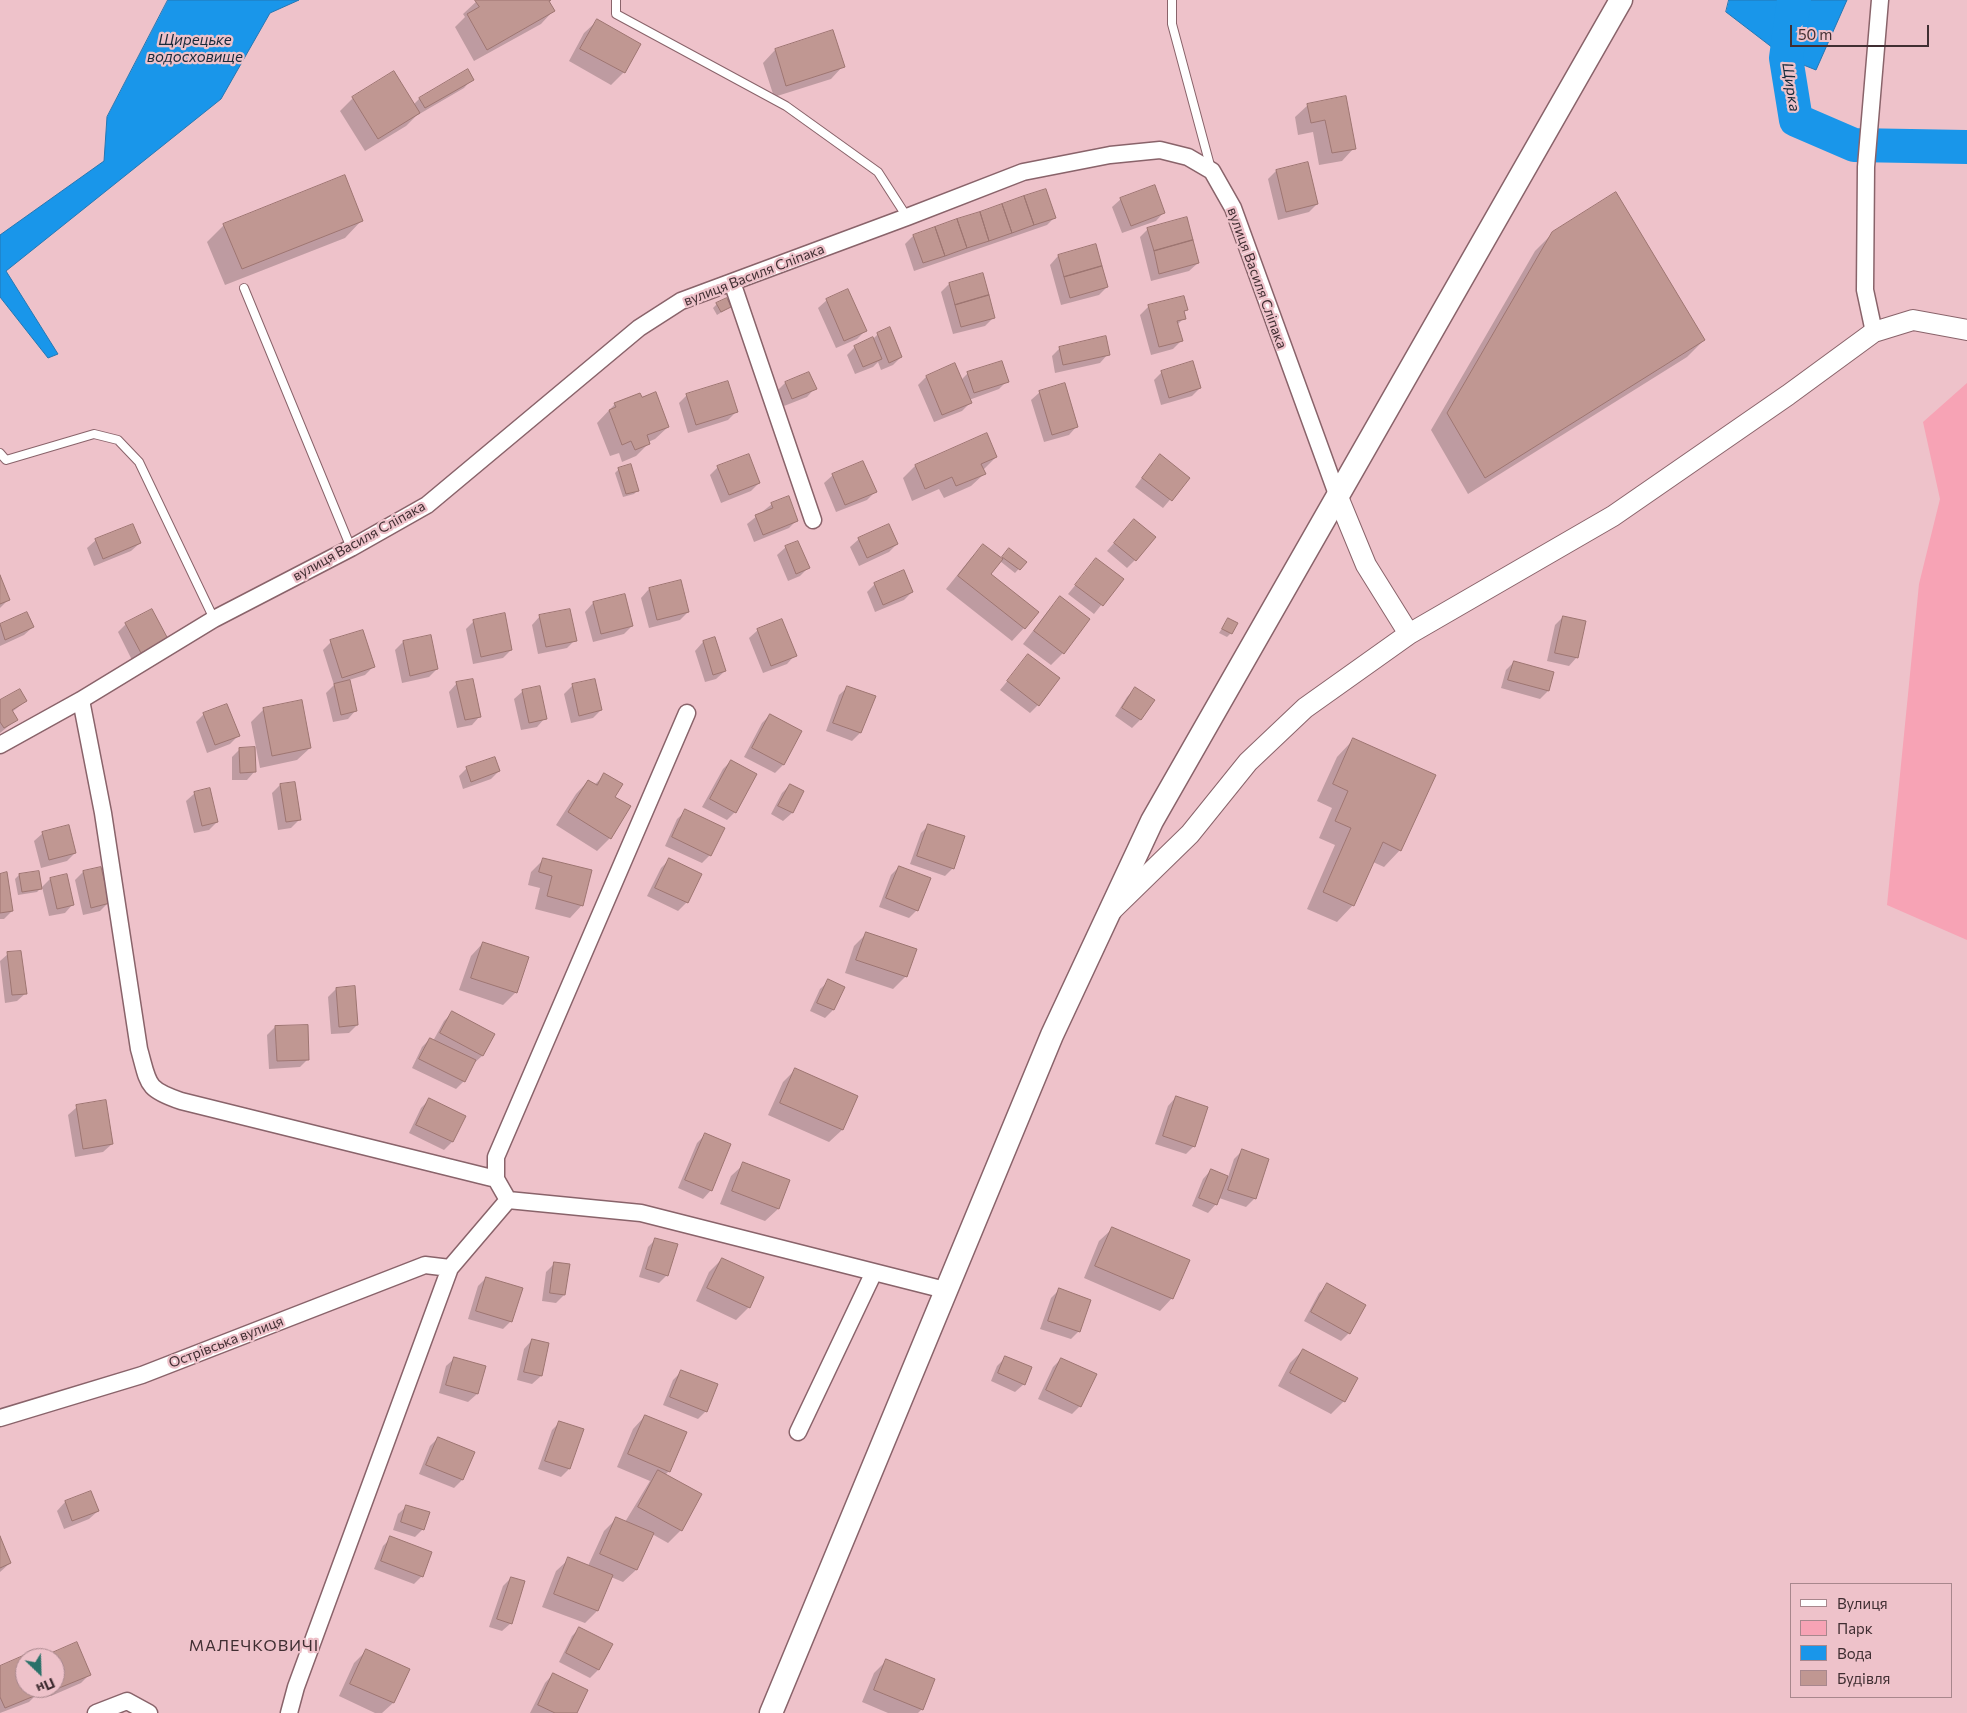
<!DOCTYPE html>
<html>
<head>
<meta charset="utf-8">
<style>
  body { margin:0 }
  #map { position:relative; width:1967px; height:1713px; overflow:hidden; background:#eec2ca; font-family:Commissioner,sans-serif }
  canvas { display:block }
  .legend { position:absolute; left:1790px; top:1583px; width:162px; height:115px; box-sizing:border-box; background:#eec2ca; border:1px solid #a8878d; margin:0; padding:6px 9px; list-style:none; font-size:15px; color:#402e32 }
  .legend li { display:flex; align-items:center; gap:10px; height:25px }
  .legend b { width:25px; border:1px solid #a8878d }
  .north { position:absolute; left:15px; top:1648px; width:50px; height:50px; box-sizing:border-box; background:#eec2ca; border:1px solid #a8878d; border-radius:50%; rotate:156deg; font-size:14px; font-weight:700; line-height:20px; text-align:center; color:#402e32 }
  .north::after { content:''; display:block; margin:auto; width:18px; height:22px; background:#297169; clip-path:polygon(50% 0,100% 100%,50% 72%,0 100%) }
  .scale { position:absolute; left:1790px; top:25px; width:139px; height:22px; box-sizing:border-box; border:2px solid #402e32; border-top:0; padding-left:6px; font-size:15px; line-height:18px; white-space:nowrap; color:#402e32; -webkit-text-stroke:4px #eec2ca; paint-order:stroke }
</style>
</head>
<body>
<div id="map">
<canvas width="1967" height="1713"></canvas>
<ul class="legend">
<li><b style="height:6px;background:#fff"></b>Вулиця</li>
<li><b style="height:14px;background:#f7a3b5"></b>Парк</li>
<li><b style="height:14px;background:#1996ea"></b>Вода</li>
<li><b style="height:14px;background:#c09792"></b>Будівля</li>
</ul>
<div class="north">Пн</div>
<div class="scale">50 m</div>
</div>
<script>
const c = document.querySelector('canvas').getContext('2d');
c.lineJoin = 'round';
function fill(path, color) { c.fillStyle = color; c.fill(path, 'evenodd'); }
function trace(path, color, width, dash) { c.strokeStyle = color; c.lineWidth = width; c.lineCap = dash ? 'butt' : 'round'; c.setLineDash(dash || []); c.stroke(path); }
function drawText(font, color, halo, rows, align = 'center') {
  c.font = font + ' Commissioner,sans-serif'; c.lineWidth = 4.5; c.setLineDash([]); c.textBaseline = 'middle'; c.strokeStyle = halo; c.fillStyle = color; for (const [text, x, y, turn = 0] of rows) {
    c.save(); c.translate(x, y); c.rotate((+turn || 0) * Math.PI / 180); c.textAlign = isNaN(turn) ? turn : align; if (halo) c.strokeText(text, 0, 0); c.fillText(text, 0, 0); c.restore();
  }
}
fill(new Path2D(`
  M1967,383V940L1887,905L1919,584L1940,499L1923,422Z`), '#f7a3b5');
const water = new Path2D(`
  M168,0H299L270,13L221,99L6,271L58,354L48,358L0,297V235L104,161L107,117Z
  M1729,0H1847L1816,70L1786,58L1726,12Z`);
fill(water, '#1996ea');
trace(water, '#2577b3', 1);
fill(new Path2D(`
  M478,0H551L549,3L553,11L541,24L474,61L455,27L465,17L463,14Z
  M597,21L639,44L624,72L611,85L569,61L584,33Z
  M832,32L843,66L831,79L774,97L763,63L775,50Z
  M468,71L472,79L464,88L416,116L406,126L365,151L340,111L353,98L393,73L413,105L419,99Z
  M1345,98L1354,148L1342,161L1319,165L1313,132L1298,135L1295,117L1308,105Z
  M1307,164L1317,204L1309,212L1278,220L1268,179L1276,171Z
  M1121,199L1164,212L1156,221L1122,233L1112,207Z
  M1055,217L1047,225L914,271L905,244L913,236Z
  M361,221L345,238L225,285L207,242L224,225Z
  M1148,229L1198,263L1189,271L1151,281L1140,237Z
  M1553,233L1704,340L1687,357L1468,494L1431,430L1535,251Z
  M1095,246L1107,287L1099,295L1061,305L1050,265L1058,256Z
  M982,275L994,317L985,326L953,334L941,292L949,284Z
  M827,300L865,331L857,339L836,348L818,308Z
  M717,304L730,307L717,315L713,308Z
  M1149,306L1186,309L1183,313L1184,318L1177,325L1181,341L1173,349L1151,355L1140,315Z
  M878,334L901,357L893,365L881,370L878,362L873,367L855,374L847,355L855,347L873,339Z
  M1060,348L1108,354L1100,363L1055,373L1052,356Z
  M1162,372L1200,388L1192,396L1161,405L1154,380Z
  M809,373L815,388L807,397L784,406L777,391L785,383Z
  M968,373L1007,381L999,389L969,400L970,403L962,411L934,422L918,385L926,377L961,380Z
  M1040,392L1077,426L1069,435L1044,442L1031,400Z
  M687,395L736,412L728,420L688,433L679,403Z
  M615,404L668,427L655,439L648,442L649,443L636,456L622,462L619,453L610,456L597,423Z
  M996,457L983,470L984,474L971,486L944,498L939,489L912,501L903,478L915,466Z
  M863,463L875,492L867,500L836,512L824,483L833,475Z
  M1152,464L1188,478L1163,508L1135,487Z
  M718,467L759,483L751,491L721,503L710,475Z
  M619,469L638,490L634,494L623,497L615,473Z
  M772,504L797,520L789,528L754,542L747,524Z
  M1126,529L1135,560L1127,568L1107,551Z
  M859,539L897,544L889,552L859,566L850,547Z
  M96,540L140,543L131,551L94,566L87,548Z
  M983,546L1001,559L1006,553L1025,562L1015,573L1000,561L989,574L1024,628L1012,641L946,589L971,558Z
  M786,547L808,568L800,576L788,581L777,555Z
  M1096,560L1122,579L1094,614L1068,594Z
  M0,578L8,600L0,608Z
  M680,582L688,612L680,620L649,628L641,598L649,589Z
  M875,584L912,592L904,600L875,612L867,592Z
  M624,596L632,626L624,634L593,642L585,612L593,603Z
  M1060,598L1063,653L1051,665L1023,644L1048,611Z
  M27,614L33,627L24,635L0,646V625Z
  M540,616L575,640L567,648L538,654L532,625Z
  M1563,617L1577,657L1569,666L1547,661L1555,625Z
  M1228,619L1231,633L1227,637L1219,633Z
  M474,621L511,650L503,658L473,664L466,629Z
  M126,624L166,639L132,660L118,632Z
  M758,630L795,655L787,664L763,673L749,638Z
  M430,636L437,669L429,677L402,683L395,650L403,642Z
  M715,639L725,671L716,679L705,682L695,651L703,642Z
  M331,642L373,667L365,675L349,680L356,710L348,719L333,722L326,693L334,685L323,650Z
  M1028,656L1038,705L1030,713L1000,690Z
  M1514,662L1548,691L1540,699L1501,688L1506,670Z
  M457,683L480,716L472,725L457,728L449,692Z
  M572,686L601,710L593,718L571,723L564,694Z
  M848,687L874,697L860,733L852,741L826,731L839,695Z
  M1135,689L1153,700L1140,720L1132,728L1115,716L1127,697Z
  M523,691L545,718L537,727L521,730L514,699Z
  M26,701L12,712L16,720L0,733V702Z
  M264,709L310,748L297,760L260,768L251,722Z
  M204,714L238,736L230,744L207,753L196,722Z
  M770,715L801,731L783,765L775,773L744,757L762,723Z
  M1353,740L1400,850L1384,867L1373,862L1353,905L1337,922L1307,909L1335,845L1319,838L1332,808L1317,801L1337,757Z
  M240,749L255,771L247,780H232V757Z
  M731,761L735,812L727,820L702,807L723,769Z
  M467,768L499,771L491,779L463,789L459,776Z
  M605,775L613,797L610,838L597,851L556,825L576,794L588,781L594,785Z
  M280,785L299,820L291,828L278,830L272,793Z
  M790,785L803,792L792,813L783,821L771,814L782,793Z
  M195,793L217,822L209,830L194,833L186,801Z
  M686,811L710,855L702,863L665,846L677,819Z
  M929,825L953,868L945,876L910,864L921,833Z
  M43,833L75,853L67,861L41,868L34,841Z
  M544,859L582,905L570,918L535,909L540,888L528,885L531,872Z
  M669,860L700,874L687,902L678,911L647,896L661,868Z
  M899,867L917,910L909,918L879,907L891,875Z
  M38,872L41,888L37,892L18,895L15,879L19,875Z
  M83,872L108,903L100,911L83,915L75,880Z
  M0,875L12,911L4,919H0Z
  M50,879L73,904L65,913L49,916L42,887Z
  M867,933L906,976L893,989L845,973L854,946Z
  M483,943L516,992L503,1005L459,990L471,956Z
  M8,954L26,993L17,1001L5,1003L0,961Z
  M829,981L843,988L833,1010L825,1018L810,1011L820,989Z
  M336,989L357,1025L349,1033L331,1034L328,997Z
  M452,1013L493,1035L482,1056L473,1064L464,1081L456,1089L412,1068L422,1047L430,1039L433,1041L444,1021Z
  M275,1027L308,1059L300,1067L269,1069L267,1035Z
  M796,1069L857,1096L842,1130L829,1142L768,1115L783,1082Z
  M1176,1097L1194,1146L1186,1154L1155,1144L1168,1106Z
  M429,1100L452,1142L444,1150L409,1133L421,1108Z
  M77,1107L112,1144L103,1152L75,1157L68,1115Z
  M705,1135L711,1190L703,1199L678,1188L697,1143Z
  M1242,1151L1268,1160L1254,1199L1246,1207L1219,1198L1216,1204L1208,1213L1192,1206L1203,1179L1211,1170L1228,1177L1234,1159Z
  M744,1164L789,1181L778,1209L765,1221L720,1204L731,1176Z
  M1112,1229L1172,1298L1160,1311L1084,1278L1099,1241Z
  M656,1239L667,1275L659,1283L639,1277L648,1247Z
  M722,1259L749,1307L736,1320L696,1301L709,1272Z
  M555,1263L564,1295L556,1303L542,1301L546,1272Z
  M486,1278L511,1321L503,1329L468,1319L478,1286Z
  M1328,1285L1349,1333L1341,1341L1304,1321L1319,1293Z
  M1059,1290L1079,1331L1071,1339L1040,1329L1051,1298Z
  M532,1340L541,1376L532,1384L517,1380L524,1349Z
  M1303,1350L1344,1401L1331,1414L1278,1386L1290,1363Z
  M1006,1357L1024,1384L1015,1392L991,1381L997,1366Z
  M455,1358L484,1366L477,1394L468,1402L439,1393L446,1366Z
  M1061,1359L1080,1406L1072,1414L1038,1399L1053,1367Z
  M682,1371L706,1411L698,1419L663,1405L673,1380Z
  M645,1416L669,1471L665,1475L700,1494L681,1530L668,1543L652,1534L636,1570L623,1582L611,1577L597,1611L585,1623L542,1607L556,1571L569,1559L588,1566L604,1531L617,1518L625,1522L650,1481L617,1467L633,1429Z
  M560,1422L569,1469L561,1477L538,1469L552,1430Z
  M438,1438L473,1452L462,1480L454,1488L419,1474L430,1446Z
  M91,1493L98,1511L89,1519L64,1529L57,1511L65,1502Z
  M407,1506L423,1529L415,1537L393,1530L398,1514Z
  M391,1538L422,1576L414,1584L374,1569L383,1546Z
  M0,1539L10,1563L0,1572Z
  M511,1578V1623L502,1631L489,1627L503,1586Z
  M580,1628L598,1670L590,1678L559,1662L572,1636Z
  M76,1644L89,1675L81,1683L51,1696L48,1688H55V1658H45Z
  M367,1650L408,1669L393,1703L382,1713H375L339,1696L354,1663Z
  M886,1661L922,1709L918,1713H888L862,1702L874,1673Z
  M25,1664V1688H35L37,1694L29,1702L0,1713V1667Z
  M553,1674L576,1713H530L545,1683Z`), '#0003');
trace(new Path2D(`
  M1794,0L1786,58L1796,120L1854,145L1967,147`), '#1996ea', 34);
const building = new Path2D(`
  M475,0H551L549,1L555,11L487,50L467,14L479,7Z
  M597,19L641,44L625,73L580,49Z
  M833,30L845,67L786,86L775,49Z
  M468,69L474,80L425,108L419,98Z
  M394,71L420,113L378,139L352,97Z
  M1346,96L1356,149L1332,153L1325,120L1311,123L1307,104Z
  M1308,162L1318,204L1286,212L1276,170Z
  M345,175L363,221L242,269L223,224Z
  M1155,185L1165,213L1131,226L1120,198Z
  M1046,189L1056,218L1034,225L1024,196Z
  M1616,192L1705,340L1485,478L1447,413L1552,232Z
  M1024,196L1034,225L1012,233L1002,204Z
  M1002,204L1012,233L989,241L980,212Z
  M980,212L989,241L967,248L957,219Z
  M1187,217L1193,240L1154,251L1147,228Z
  M957,219L967,248L945,256L935,227Z
  M935,227L945,256L923,263L913,235Z
  M1193,240L1199,263L1159,274L1154,251Z
  M1096,244L1102,266L1064,277L1058,255Z
  M1102,266L1108,287L1070,298L1064,277Z
  M983,273L989,295L955,305L949,283Z
  M848,289L867,331L844,341L826,299Z
  M989,295L995,318L961,327L955,305Z
  M1184,296L1188,310L1184,311L1186,319L1177,321L1183,341L1159,347L1148,305Z
  M727,298L731,307L721,312L716,303Z
  M890,327L902,357L889,363L877,333Z
  M1106,336L1110,355L1063,365L1059,347Z
  M873,337L882,359L863,367L854,346Z
  M1002,361L1009,382L974,393L967,372Z
  M1193,361L1201,388L1169,398L1161,371Z
  M955,363L972,403L942,415L926,376Z
  M809,372L817,389L792,399L785,382Z
  M728,381L738,412L696,425L686,394Z
  M1065,383L1078,427L1052,435L1039,391Z
  M656,392L669,427L647,435L650,444L635,450L631,441L622,445L609,410L616,407L614,403L640,393L642,397Z
  M987,433L997,457L981,464L986,474L956,486L952,477L925,489L915,465Z
  M749,454L760,483L729,495L717,466Z
  M1160,454L1190,478L1172,501L1142,478Z
  M863,461L877,492L845,505L832,474Z
  M631,464L639,491L626,494L618,468Z
  M789,496L798,521L763,535L755,515L773,508L771,503Z
  M1134,519L1156,537L1136,561L1114,543Z
  M133,524L141,543L103,559L95,539Z
  M889,524L898,544L867,558L858,538Z
  M798,541L810,568L796,574L785,546Z
  M983,544L1003,559L991,574L1039,612L1025,629L958,576Z
  M1009,548L1027,562L1020,570L1002,557Z
  M1096,558L1124,579L1103,606L1075,585Z
  M904,570L913,592L883,605L874,583Z
  M0,575L10,600L0,604Z
  M681,580L689,612L657,620L649,588Z
  M625,594L633,626L601,634L593,602Z
  M1060,596L1090,619L1064,654L1034,631Z
  M152,609L168,639L141,653L125,623Z
  M570,609L577,641L546,647L539,615Z
  M27,612L34,627L5,640L0,624Z
  M505,613L512,650L481,657L473,620Z
  M1563,616L1586,621L1578,658L1555,653Z
  M1228,618L1238,623L1232,634L1222,629Z
  M782,619L797,656L771,666L757,629Z
  M363,630L375,667L342,678L330,640Z
  M431,635L438,669L410,676L403,641Z
  M715,637L726,671L713,675L703,641Z
  M1028,654L1060,678L1039,706L1007,681Z
  M1514,661L1554,672L1549,691L1508,680Z
  M473,679L481,717L465,720L456,682Z
  M595,679L602,710L579,716L572,684Z
  M350,680L357,711L341,715L334,684Z
  M540,686L547,719L529,723L522,690Z
  M847,686L876,696L861,733L833,723Z
  M1135,687L1155,700L1141,720L1122,708Z
  M20,689L27,701L12,710L18,720L4,728L0,722V700Z
  M302,700L311,748L272,756L263,708Z
  M227,704L240,736L215,745L203,713Z
  M770,714L802,731L784,765L752,748Z
  M1353,738L1436,775L1401,851L1383,842L1354,906L1323,892L1351,828L1335,821L1348,791L1333,784Z
  M255,747L256,772L240,773L239,748Z
  M495,757L500,771L471,782L466,767Z
  M731,760L757,774L736,813L710,799Z
  M604,773L623,784L615,797L631,806L611,839L568,812L588,780L597,785Z
  M295,782L301,820L286,822L280,784Z
  M790,784L804,791L793,813L778,806Z
  M210,788L218,822L202,826L194,792Z
  M685,809L725,828L711,856L672,837Z
  M928,824L965,836L954,869L917,856Z
  M69,825L76,853L49,860L42,832Z
  M543,858L592,870L583,906L547,896L552,876L539,872Z
  M669,858L702,874L688,903L655,888Z
  M899,866L931,878L918,911L886,898Z
  M101,867L110,903L91,908L83,871Z
  M39,871L42,889L22,892L19,874Z
  M7,872L13,911L0,913V874Z
  M67,874L74,905L57,909L50,878Z
  M866,932L917,949L907,977L856,960Z
  M483,942L529,957L517,993L471,978Z
  M21,951L27,994L12,995L7,952Z
  M828,979L845,987L834,1010L817,1003Z
  M355,986L358,1025L339,1027L336,988Z
  M452,1011L495,1034L483,1056L440,1033Z
  M308,1025L309,1060L277,1061L275,1026Z
  M430,1038L476,1060L465,1082L419,1059Z
  M795,1068L858,1096L843,1130L780,1103Z
  M1176,1096L1208,1107L1195,1147L1163,1136Z
  M429,1098L466,1116L453,1142L416,1125Z
  M106,1100L113,1144L83,1149L76,1105Z
  M705,1133L731,1144L712,1191L685,1180Z
  M1242,1149L1269,1159L1256,1199L1228,1190Z
  M743,1162L790,1180L779,1209L732,1191Z
  M1211,1169L1228,1176L1217,1205L1199,1198Z
  M1112,1227L1190,1260L1173,1299L1095,1266Z
  M655,1238L678,1244L668,1276L646,1269Z
  M722,1258L764,1277L750,1308L707,1288Z
  M554,1262L570,1264L565,1295L550,1293Z
  M486,1277L523,1288L512,1322L476,1311Z
  M1327,1283L1366,1305L1350,1334L1311,1312Z
  M1059,1288L1091,1300L1080,1332L1048,1321Z
  M532,1339L549,1343L542,1376L524,1372Z
  M1303,1349L1358,1378L1345,1402L1290,1373Z
  M1005,1356L1032,1367L1025,1385L998,1373Z
  M454,1357L486,1366L478,1394L446,1385Z
  M1061,1358L1097,1374L1081,1407L1046,1390Z
  M681,1370L718,1384L707,1412L670,1397Z
  M645,1415L687,1432L670,1472L628,1454Z
  M559,1421L584,1429L570,1469L545,1461Z
  M438,1437L475,1452L463,1480L426,1465Z
  M658,1470L702,1494L682,1531L638,1507Z
  M91,1491L99,1511L72,1521L65,1501Z
  M406,1505L430,1512L424,1530L401,1522Z
  M616,1517L654,1533L637,1570L600,1554Z
  M0,1536L11,1563L0,1568Z
  M390,1536L432,1552L423,1577L381,1561Z
  M568,1557L613,1575L598,1611L554,1594Z
  M511,1577L525,1581L512,1624L497,1619Z
  M579,1627L613,1644L599,1670L566,1653Z
  M77,1642L91,1675L59,1688L55,1679V1658H46L45,1656Z
  M366,1649L410,1669L394,1703L350,1684Z
  M23,1656L25,1661V1688H36L39,1694L5,1708L0,1697V1666Z
  M886,1659L935,1679L923,1710L874,1690Z
  M553,1673L588,1690L577,1713H555L538,1705Z`);
fill(building, '#c09792');
trace(building, '#9d7571', 1);
const service = new Path2D(`
  M616,0V14L786,106L878,172L907,217
  M1172,0V24L1211,169
  M244,288L351,548
  M0,453L6,460L94,434L118,440L139,462L214,619`);
const minor = new Path2D(`
  M732,282L813,520
  M1874,332L1865,290L1866,167L1880,0
  M81,700L103,813L139,1049C149,1084 145,1089 181,1101L496,1179L508,1200
  M0,745L81,700L214,619L351,548L427,505L639,328L681,301L907,217L1023,172L1110,155L1160,150L1188,157L1212,171L1233,208L1338,497
  M496,1179V1157L687,713
  M0,1418L142,1375L425,1265L450,1268
  M798,1432L874,1272
  M96,1713L127,1701L149,1713
  M289,1713L296,1687L450,1268L508,1200L641,1213L945,1290`);
const tertiary = new Path2D(`
  M1338,497L1366,565L1409,634
  M1112,910L1190,834L1248,762L1305,708L1409,634L1613,516L1788,395L1874,332L1913,320L1967,330`);
const secondary = new Path2D(`
  M771,1713L1052,1035L1152,821L1621,0`);
trace(service, '#89636a', 10);
trace(minor, '#89636a', 19);
trace(tertiary, '#89636a', 22);
trace(secondary, '#89636a', 25);
trace(service, '#fff', 8);
trace(minor, '#fff', 16);
trace(tertiary, '#fff', 20);
trace(secondary, '#fff', 22);
drawText('14px', '#402e32', '#eec2ca', [
  ["вулиця Василя Сліпака",754,275,-21],
  ["вулиця Василя Сліпака",1257,278,70],
  ["вулиця Василя Сліпака",359,541,-29],
  ["Острівська вулиця",226,1342,-21]
]);
drawText('italic 15px', '#192b3b', '#eec2ca', [
  ["Щирецьке",195,40],
  ["водосховище",195,57],
  ["Щирка",1791,87,81]
]);
c.letterSpacing = '1px';
drawText('16px', '#402e32', '#eec2ca', [
  ["МАЛЕЧКОВИЧІ",254,1646]
]);
c.letterSpacing = '0px';
</script>
</body>
</html>
